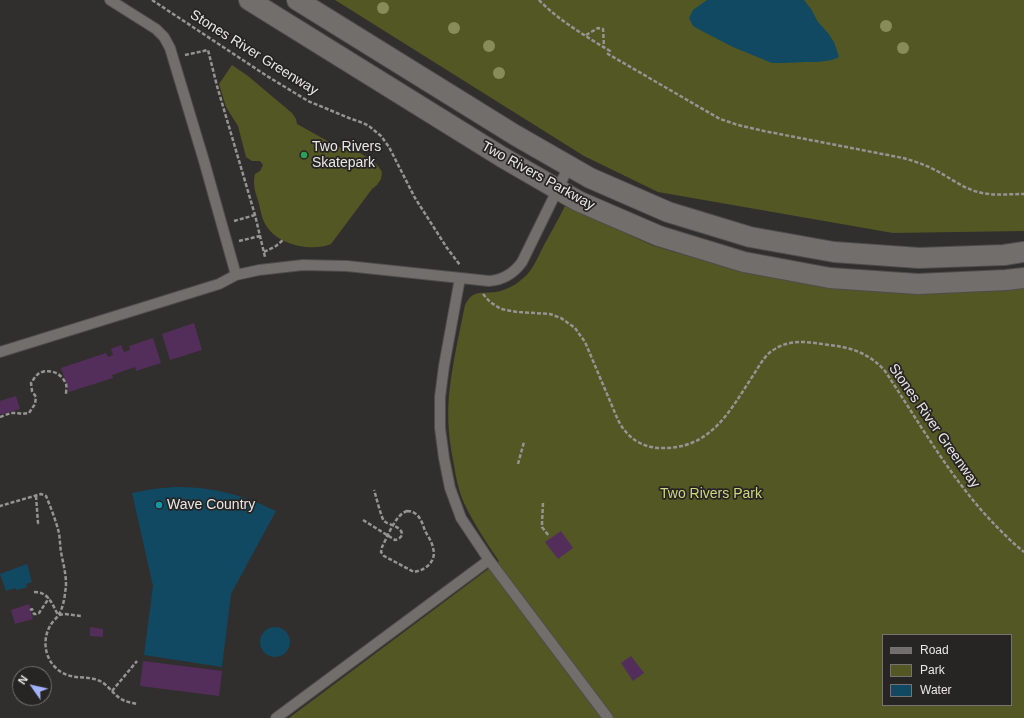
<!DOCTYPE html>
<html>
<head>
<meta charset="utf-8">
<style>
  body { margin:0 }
  #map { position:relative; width:1024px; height:718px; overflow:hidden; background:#312f2d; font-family:Helvetica,sans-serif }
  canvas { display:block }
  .legend { position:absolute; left:882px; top:634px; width:130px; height:72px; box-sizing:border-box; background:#272523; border:1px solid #757371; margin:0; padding:5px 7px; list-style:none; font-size:12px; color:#eae8e7 }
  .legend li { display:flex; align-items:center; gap:8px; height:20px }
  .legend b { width:20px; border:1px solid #757371 }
  .north { position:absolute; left:12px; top:666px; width:40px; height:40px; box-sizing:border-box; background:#272523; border:1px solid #757371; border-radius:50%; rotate:304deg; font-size:11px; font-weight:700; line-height:16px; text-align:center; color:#eae8e7 }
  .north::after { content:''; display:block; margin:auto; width:14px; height:18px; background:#a2b2fd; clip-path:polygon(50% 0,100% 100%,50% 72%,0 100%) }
</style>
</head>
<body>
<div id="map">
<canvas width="1024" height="718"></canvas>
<ul class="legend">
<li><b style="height:5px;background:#716e6c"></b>Road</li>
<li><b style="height:11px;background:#525724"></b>Park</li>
<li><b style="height:11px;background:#104961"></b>Water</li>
</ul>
<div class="north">N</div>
</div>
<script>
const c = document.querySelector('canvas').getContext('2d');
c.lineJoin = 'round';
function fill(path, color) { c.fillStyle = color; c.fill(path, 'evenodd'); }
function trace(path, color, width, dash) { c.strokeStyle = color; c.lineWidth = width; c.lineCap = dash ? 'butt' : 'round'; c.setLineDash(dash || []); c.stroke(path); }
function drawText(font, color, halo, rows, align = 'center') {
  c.font = font + ' Helvetica,sans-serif'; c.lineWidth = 3.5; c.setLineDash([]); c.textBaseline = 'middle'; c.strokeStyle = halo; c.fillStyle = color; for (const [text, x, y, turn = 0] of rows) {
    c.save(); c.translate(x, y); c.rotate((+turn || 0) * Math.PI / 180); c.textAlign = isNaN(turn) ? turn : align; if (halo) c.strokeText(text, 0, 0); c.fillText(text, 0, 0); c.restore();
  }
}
fill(new Path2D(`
  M335,0H1024V231L893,233L658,192L584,156Z
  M232,65L248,76L292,113L296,119L297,124L333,144L350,152L360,153L373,161L378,166L382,172L381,179L377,185L372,189L331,244C312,252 279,245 267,227C262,220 261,212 259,204C256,193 252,186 255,174L260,171L263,165L260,161H252L246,157L238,126L226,107L219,84Z
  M565,206L654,246L746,273L840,289L936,294L1024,288V718H289L499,561C486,542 474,524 464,503C459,492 456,478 454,465C449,442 447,419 449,395C452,365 459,335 465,305C473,289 481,294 496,292C505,290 514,286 521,280C532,272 537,259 543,247C550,234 558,220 565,206ZM883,635H1011V705H883Z`), '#525724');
fill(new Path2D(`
  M707,0H804L811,9L818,22L828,33L834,42L839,57L832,60L818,62H805L784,63H772L733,47L702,31L693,26L689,18L693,10Z
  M174,487C214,487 240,494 276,511L231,594L222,667L144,655L153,586L132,493L153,489Z
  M27,564L32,582L26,584L27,587L17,590L15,588L6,591L0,574Z
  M260 642a15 15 0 1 1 30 0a15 15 0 1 1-30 0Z`), '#104961');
fill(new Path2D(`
  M194,323L202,350L170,360L162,334Z
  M153,338L161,363L136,371L135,367L112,375L113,378L69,392L61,368L106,353L108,357L113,355L111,349L121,345L124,352L130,350L129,346Z
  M16,396L20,409L2,414H0V401Z
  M561,531L573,548L558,559L545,542Z
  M29,604L33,619L15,624L11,610Z
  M90,627L103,629V637L90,636Z
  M631,656L644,673L633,681L621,663Z
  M143,661L222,671L219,696L140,686Z`), '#532e5b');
const service = new Path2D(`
  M110,0L156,29L164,37L170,48L204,161L236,275
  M460,278L444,366L440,397V428L444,458L450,488L461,518L489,560L608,718
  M0,352L219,284L236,275L259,270L303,265L347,266L489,281C503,280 514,273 522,262L569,166
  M276,718L489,560`);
const minor = new Path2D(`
  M249,0L502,157L578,201L659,236L744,262L830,278L918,284L1006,280L1024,278
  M297,0L515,135L569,166L590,178L668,212L750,237L834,252L919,258L1004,255L1024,252`);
trace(service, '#4f4d4c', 12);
trace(minor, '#4f4d4c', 22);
trace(new Path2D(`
  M152,0L267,76L308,101L349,118L363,123L369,126L381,136L389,147L415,198L447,248L460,265
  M539,0C558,20 587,37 610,51L608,54L720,119L738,125L764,131L903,158C914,161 926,165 937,171C950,178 963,188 978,192C993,196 1009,194 1024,194
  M586,35L598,28L603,29L604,47
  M185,55L208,50L217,86L255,215L265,257
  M234,221L255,215
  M239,241L260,236
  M264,252L276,246L283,240
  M483,294L490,302L501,309L517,312L550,314L561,318L575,328L585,342L618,420C626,436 640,447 659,448C711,450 729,412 754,374C760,365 765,354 775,349C782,344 793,342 801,342C808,342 815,343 822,344C836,346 849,347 861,353C870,357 878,363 885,371C921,425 953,483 999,529C1007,537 1015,545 1024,552
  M0,417L11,413H17L22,414L29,413L35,404L36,397L32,391L31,383C34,379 37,373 42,372C52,369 62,374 66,384C67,387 66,391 66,394
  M518,464L524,442
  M36,496L38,523L36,524
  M543,503L542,524V527L549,536
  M0,505V506L41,494L46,496C51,508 56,521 59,533C60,539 60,546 61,552C63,563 66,573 66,585C65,594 64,606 59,614C57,618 52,622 50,626C42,640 45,658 56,668C71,682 85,674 100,681C108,685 113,694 121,699C126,702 132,703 138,704
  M407,511C411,511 413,512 416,514C421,518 423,525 425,531C428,536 432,542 433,548C437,561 426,570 414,572L384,556L381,552L382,547C388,536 395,515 407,511Z
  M363,520L395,540C399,539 404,536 401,531C398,526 389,525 384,521C381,517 376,496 374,490
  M34,592C49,592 52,604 58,615
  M30,610L32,609L34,614H36L39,613L49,598
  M59,615L65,614L81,616
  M112,691L137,661`), '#969493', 2.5, [4, 2]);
trace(service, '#716e6c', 10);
trace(minor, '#716e6c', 20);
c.fillStyle = '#878c59';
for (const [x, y] of [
  [383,8],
  [886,26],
  [454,28],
  [489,46],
  [903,48],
  [499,73]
]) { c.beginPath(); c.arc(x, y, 6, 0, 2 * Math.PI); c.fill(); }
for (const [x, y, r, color] of [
  [304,155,4,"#2e9e5b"],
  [159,505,4,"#0f9aa8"]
]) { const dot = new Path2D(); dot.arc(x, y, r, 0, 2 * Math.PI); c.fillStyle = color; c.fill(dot); trace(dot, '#272523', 1.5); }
drawText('14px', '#eae8e7', '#272523', [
  ["Stones River Greenway",254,53,32],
  ["Two Rivers Parkway",538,176,29],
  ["Stones River Greenway",934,426,55]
]);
drawText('14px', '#eae8e7', '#272523', [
  ["Two Rivers",312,147],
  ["Skatepark",312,163],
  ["Wave Country",167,505]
], 'left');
drawText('14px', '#ced97d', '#272523', [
  ["Two Rivers Park",711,494]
]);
</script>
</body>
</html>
